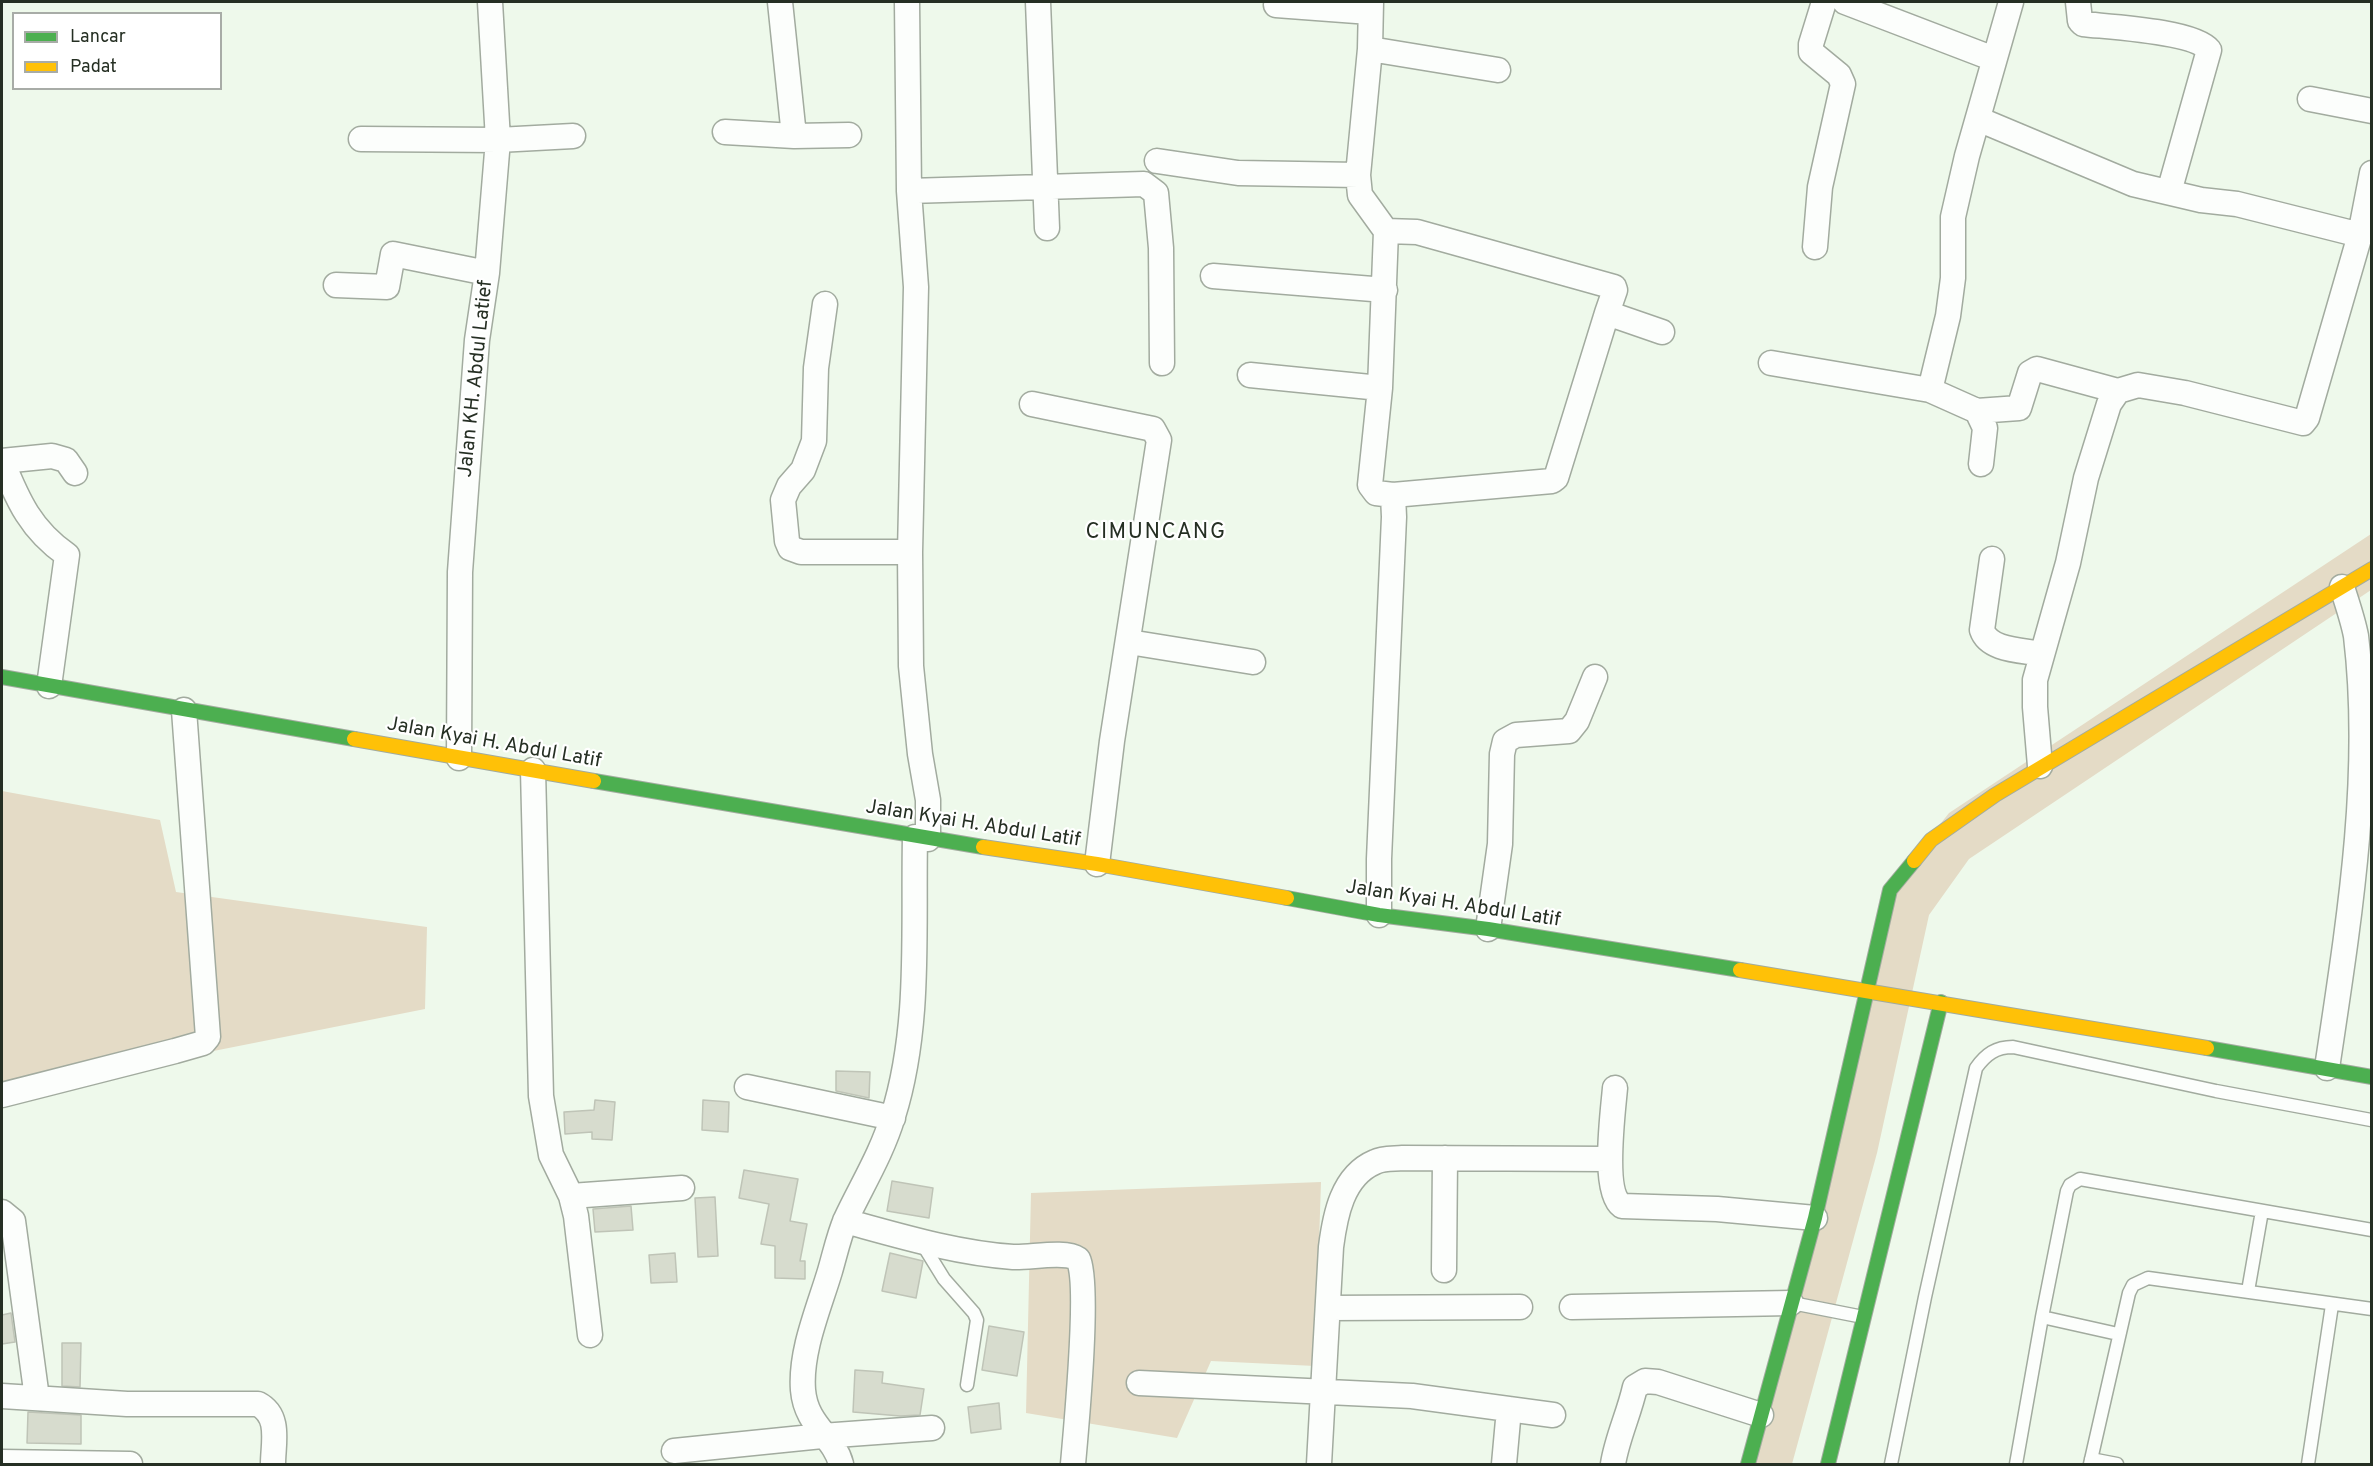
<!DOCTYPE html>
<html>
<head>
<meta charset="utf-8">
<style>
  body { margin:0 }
  #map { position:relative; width:2373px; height:1466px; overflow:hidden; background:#eef9eb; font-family:Overpass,sans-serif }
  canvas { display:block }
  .frame { position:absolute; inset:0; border:3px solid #252f23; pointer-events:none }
  .legend { position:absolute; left:12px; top:12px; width:210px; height:78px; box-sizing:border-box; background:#fff; border:2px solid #a8aca7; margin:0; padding:8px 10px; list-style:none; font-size:18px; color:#252f23 }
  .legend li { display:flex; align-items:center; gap:12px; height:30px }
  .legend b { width:30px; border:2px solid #a8aca7 }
</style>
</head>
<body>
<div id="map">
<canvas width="2373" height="1466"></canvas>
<div class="frame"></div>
<ul class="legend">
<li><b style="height:8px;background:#4caf50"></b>Lancar</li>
<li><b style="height:8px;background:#ffc107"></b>Padat</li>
</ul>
</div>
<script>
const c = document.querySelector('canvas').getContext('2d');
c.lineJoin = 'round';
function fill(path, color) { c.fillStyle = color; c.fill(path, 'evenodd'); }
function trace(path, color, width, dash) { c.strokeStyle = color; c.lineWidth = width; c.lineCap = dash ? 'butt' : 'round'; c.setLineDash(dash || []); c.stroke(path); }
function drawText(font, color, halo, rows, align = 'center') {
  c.font = font + ' Overpass,sans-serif'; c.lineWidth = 4.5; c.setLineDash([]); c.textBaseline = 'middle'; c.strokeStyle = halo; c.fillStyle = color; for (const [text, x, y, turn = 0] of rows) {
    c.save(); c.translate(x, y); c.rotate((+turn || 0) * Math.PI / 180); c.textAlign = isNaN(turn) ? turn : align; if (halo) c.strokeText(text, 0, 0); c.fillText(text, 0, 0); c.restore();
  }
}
fill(new Path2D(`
  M2371,534V590L1969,859L1929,915L1877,1153L1792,1464H1748L1886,892L1949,813Z
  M2,791L160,820L176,892L427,927L425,1009L2,1093Z
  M1321,1182L1315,1366L1211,1361L1177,1438L1026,1413L1031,1193Z`), '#e4dbc6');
const building = new Path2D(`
  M836,1071L870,1072L869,1098L836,1091Z
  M595,1100L615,1102L612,1140L592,1139V1132L565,1134L564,1112L594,1110Z
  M703,1100L729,1102L728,1132L702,1130Z
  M744,1170L798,1179L790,1221L807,1224L800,1261H805V1279L775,1278V1246L761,1244L769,1204L739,1198Z
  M892,1181L933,1188L929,1218L887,1211Z
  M715,1197L718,1256L698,1257L695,1198Z
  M631,1206L633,1230L595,1232L593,1209Z
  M675,1253L677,1282L651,1283L649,1255Z
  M890,1253L923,1261L916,1298L882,1291Z
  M11,1313L15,1342L2,1344V1315Z
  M989,1326L1024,1332L1017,1376L982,1370Z
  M62,1343H81L80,1387L62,1386Z
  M855,1370L883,1372L882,1383L924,1389L920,1415L900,1416L853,1412Z
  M999,1403L1001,1429L971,1433L968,1407Z
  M28,1412L81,1415V1444L27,1443Z`);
fill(building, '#d7dcce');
trace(building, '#bfc4b7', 1.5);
const lane = new Path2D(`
  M923,1245L944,1279L974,1313L977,1320L967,1385
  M2248,1291L2262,1211
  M1792,1303L1863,1317
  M2042,1317L2067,1191L2070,1185L2080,1179L2372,1230
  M2091,1459L2117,1464
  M1891,1464L1925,1297L1976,1068C1986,1054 1996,1047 2013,1047L2216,1091L2371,1120
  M2016,1464L2042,1317L2118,1334
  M2090,1464L2129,1293L2133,1285L2148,1278L2372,1309
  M2308,1464L2332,1305`);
const street = new Path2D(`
  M780,2L794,136
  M907,2L909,191L916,287L910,552L911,666L920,754L928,800V839
  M1038,2L1047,228
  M1371,2L1370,49L1358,175L1360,195L1386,231L1380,388L1370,485L1376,493L1393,495L1394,517L1379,859V915
  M1845,2L1994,59
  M2078,2L2080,21L2083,24C2109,27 2194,31 2209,50L2169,192
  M1276,5L1370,12
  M1370,49L1498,70
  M2310,99L2372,111
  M1978,119L2133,184L2201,200L2237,204L2360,235
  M725,132L794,136L849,135
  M361,139L498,140L573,136
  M1157,161L1238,173L1358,175
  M909,191L1144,184L1156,193L1161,248L1162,363
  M1386,231L1417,232L1614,287L1615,290L1607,313L1662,332
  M1815,247L1820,187L1843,84L1839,75L1811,52V44L1824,2
  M1213,276L1385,290
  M336,285L387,287L393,254L487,273
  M825,304L816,368L814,441L803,470L789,486L783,500L787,541L790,548L801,552H910
  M1771,363L1930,390L1977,411L1985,428L1981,464
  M1250,375L1380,388
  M1930,390L1948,316L1953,278V217L1967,156L2011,2
  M1032,404L1153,429L1159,440L1112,741L1097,864
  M1977,411L2019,408L2030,373L2037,369L2118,391
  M2,461C18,501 31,530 67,555L49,686
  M2,461L52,456L66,460L75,473
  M1393,495L1552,481L1556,478L1607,313
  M1992,559L1982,630C1989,651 2023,650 2042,654
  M1129,642L1253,662
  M459,758L460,572L477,340L487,273L498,140L490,2
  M2040,766L2035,707V680L2068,563L2086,478L2109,404L2118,391L2138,385L2185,393L2303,423L2307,418L2360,235L2372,173
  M533,770L541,1096L551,1155L571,1196L576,1216L590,1335
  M1488,929L1500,844L1502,754L1505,741L1516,735L1569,731L1577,721L1595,677
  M2327,1068C2348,927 2373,779 2356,636C2353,620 2347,603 2342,587
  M747,1087L893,1118
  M1615,1088C1613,1112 1602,1192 1622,1206L1717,1209L1815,1218
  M2,1095L175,1051L203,1043L208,1037L184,710
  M571,1196L682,1188
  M2,1212L13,1221L37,1398
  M845,1221C900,1236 956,1253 1013,1257C1030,1258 1065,1250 1078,1259C1090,1282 1076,1430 1073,1464
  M1444,1270L1445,1158
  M1572,1307L1791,1303
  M1329,1308L1520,1307
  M1139,1383L1412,1396L1553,1415
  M2,1396L127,1404H258C281,1416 273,1443 273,1464
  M674,1451L822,1436L932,1428
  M2,1462L130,1464
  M841,1464C834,1436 806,1426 803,1390C800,1351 819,1308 830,1271C835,1254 839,1235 846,1219C862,1185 882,1153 893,1116C921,1027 913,930 915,837
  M1319,1464L1331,1247C1335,1216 1342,1176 1375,1162C1383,1158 1394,1159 1403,1158L1610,1159
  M1504,1464L1509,1409
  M1613,1464C1617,1438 1629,1414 1635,1387L1645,1381L1658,1382L1761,1415`);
const fast = new Path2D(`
  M2,677L354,739
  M594,781L983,847
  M1287,898L1379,915L1488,929L1740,970
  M2207,1048L2372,1077
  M1748,1464L1815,1218L1890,890L1914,861
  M1828,1464L1941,1002`);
const slow = new Path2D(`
  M354,739L594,781
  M983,847L1097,864L1287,898
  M1914,861L1931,840L1995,795L2372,569
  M1740,970L2207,1048`);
trace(lane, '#a2ab9f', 15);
trace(street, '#a2ab9f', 27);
trace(fast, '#a2ab9f', 16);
trace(slow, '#a2ab9f', 16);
trace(lane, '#fcfefc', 12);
trace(street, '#fcfefc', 24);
trace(fast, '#4caf50', 14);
trace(slow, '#ffc107', 14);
drawText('20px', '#252f23', '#fff', [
  ["Jalan KH. Abdul Latief",477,379,-84],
  ["Jalan Kyai H. Abdul Latif",494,744,10],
  ["Jalan Kyai H. Abdul Latif",973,825,9],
  ["Jalan Kyai H. Abdul Latif",1453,905,9]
]);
c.letterSpacing = '1.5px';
drawText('22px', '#252f23', '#fff', [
  ["CIMUNCANG",1156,534]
]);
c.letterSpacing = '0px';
</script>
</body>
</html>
